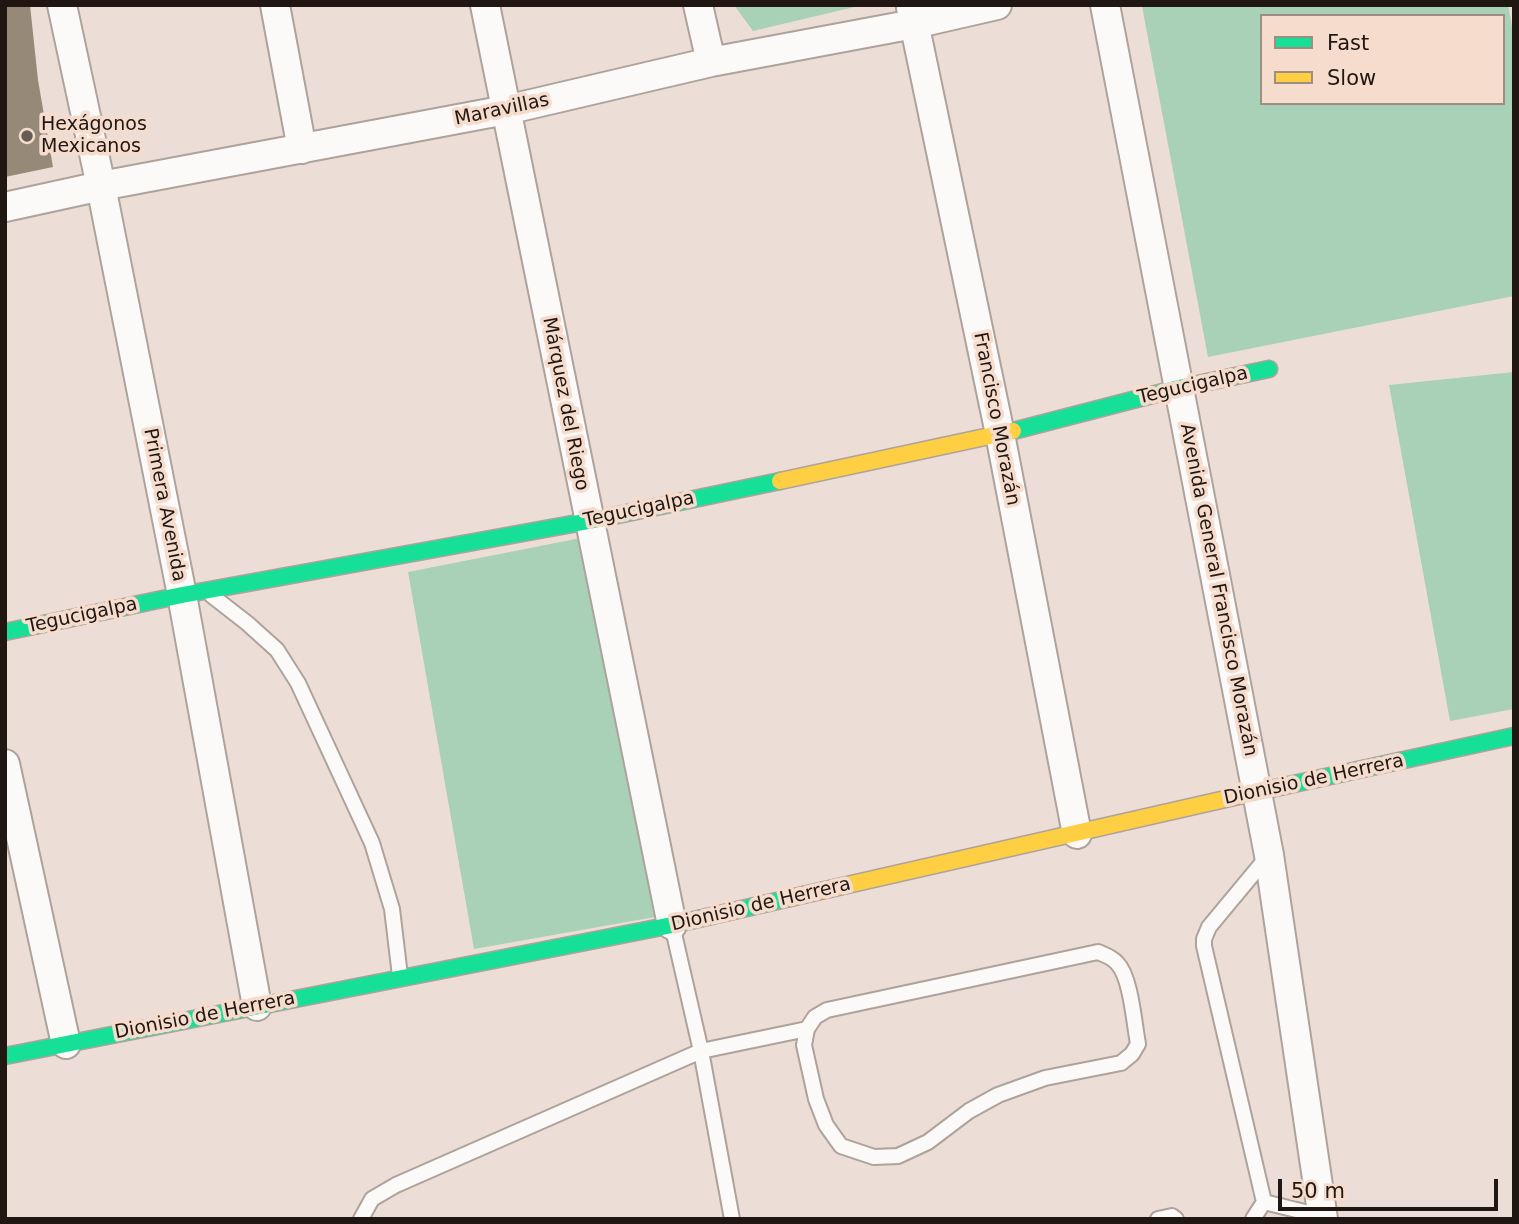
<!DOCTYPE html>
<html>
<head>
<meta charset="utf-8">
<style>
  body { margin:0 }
  #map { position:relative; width:1519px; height:1224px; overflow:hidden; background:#ecded6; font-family:"DejaVu Sans",sans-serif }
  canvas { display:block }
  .frame { position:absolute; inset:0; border:7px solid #201712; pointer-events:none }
  .legend { position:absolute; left:1260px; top:14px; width:245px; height:91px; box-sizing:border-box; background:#f5dccd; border:2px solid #a08d82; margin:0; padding:9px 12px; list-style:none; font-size:21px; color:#201712 }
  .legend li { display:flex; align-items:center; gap:14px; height:35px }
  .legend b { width:35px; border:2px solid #a08d82 }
  .scale { position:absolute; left:1278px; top:1179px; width:220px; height:32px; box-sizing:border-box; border:4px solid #201712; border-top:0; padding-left:9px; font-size:21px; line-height:24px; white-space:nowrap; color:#201712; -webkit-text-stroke:5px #f5dccd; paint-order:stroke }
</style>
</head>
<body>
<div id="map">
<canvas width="1519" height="1224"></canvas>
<div class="frame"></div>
<ul class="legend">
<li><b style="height:9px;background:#16e098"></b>Fast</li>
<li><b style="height:9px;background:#ffcf43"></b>Slow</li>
</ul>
<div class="scale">50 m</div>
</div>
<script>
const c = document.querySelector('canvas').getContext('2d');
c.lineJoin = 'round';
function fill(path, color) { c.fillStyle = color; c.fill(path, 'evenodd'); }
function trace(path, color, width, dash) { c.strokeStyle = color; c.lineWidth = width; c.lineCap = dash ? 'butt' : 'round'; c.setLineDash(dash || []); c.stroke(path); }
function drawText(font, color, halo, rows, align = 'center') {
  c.font = font + ' "DejaVu Sans",sans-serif'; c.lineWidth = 7; c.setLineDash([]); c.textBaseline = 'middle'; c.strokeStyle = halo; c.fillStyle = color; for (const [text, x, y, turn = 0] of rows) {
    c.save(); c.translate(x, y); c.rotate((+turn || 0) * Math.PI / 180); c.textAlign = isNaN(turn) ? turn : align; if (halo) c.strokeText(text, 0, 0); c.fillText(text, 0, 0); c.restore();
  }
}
fill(new Path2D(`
  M734,5H863L753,31Z
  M1146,5H1508L1514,37V296L1208,357L1142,6ZM1262,16H1503V103H1262Z
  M1514,372V709L1450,721L1389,385Z
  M581,538L655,917L474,949L408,572Z`), '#a8d1b8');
fill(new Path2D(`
  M5,5H30L38,80L53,167L5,177Z`), '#978978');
const lane = new Path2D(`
  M211,595L247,623L277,650L298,683L372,843L392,909L400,976
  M1268,856L1209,927L1204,939V946L1264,1202L1325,1217
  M672,925L701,1051L732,1219
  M1098,952C1105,955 1112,957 1117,963C1131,977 1134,1023 1138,1044L1132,1054L1121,1063L1045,1078L998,1095L969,1111L928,1142L898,1156L874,1157L841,1146L826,1125L816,1099L804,1045L807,1029L815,1017L827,1010Z
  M361,1219L372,1199L396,1185L701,1051L807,1029
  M1158,1219L1172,1216L1176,1219
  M1253,1219L1264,1202`);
const street = new Path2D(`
  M62,5L101,186L182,595L257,1006
  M275,5L302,149
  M485,5L672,925
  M698,5L711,62
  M1105,5L1269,855L1323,1219
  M911,8L1000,434L1077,834
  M5,207L101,186L506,110L711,62L914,24L997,5
  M5,764L66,1044`);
const fast = new Path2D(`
  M1013,431L1179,388L1269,369
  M5,632L182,595L589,521L780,481
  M1243,795L1514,736
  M5,1056L672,925L790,898`);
const slow = new Path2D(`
  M780,481L1013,431
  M790,898L1243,795`);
trace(lane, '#ada39c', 18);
trace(street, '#ada39c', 32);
trace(fast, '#ada39c', 19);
trace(slow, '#ada39c', 19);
trace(lane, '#fcfaf9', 14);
trace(street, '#fcfaf9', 28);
trace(fast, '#16e098', 16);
trace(slow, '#ffcf43', 16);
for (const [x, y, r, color] of [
  [27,136,7,"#675d57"]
]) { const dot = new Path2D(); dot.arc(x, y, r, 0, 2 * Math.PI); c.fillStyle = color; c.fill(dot); trace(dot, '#f5dccd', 2.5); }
drawText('19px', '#201712', '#f5dccd', [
  ["Maravillas",502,110,-12],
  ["Tegucigalpa",1193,386,-13],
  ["Márquez del Riego",565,404,79],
  ["Francisco Morazán",996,419,79],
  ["Primera Avenida",164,505,79],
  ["Tegucigalpa",639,510,-12],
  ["Avenida General Francisco Morazán",1218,590,79],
  ["Tegucigalpa",82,616,-12],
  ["Dionisio de Herrera",1314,780,-12],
  ["Dionisio de Herrera",761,905,-13],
  ["Dionisio de Herrera",205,1016,-11]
]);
drawText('19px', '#201712', '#f5dccd', [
  ["Hexágonos",41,125],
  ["Mexicanos",41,147]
], 'left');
</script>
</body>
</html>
